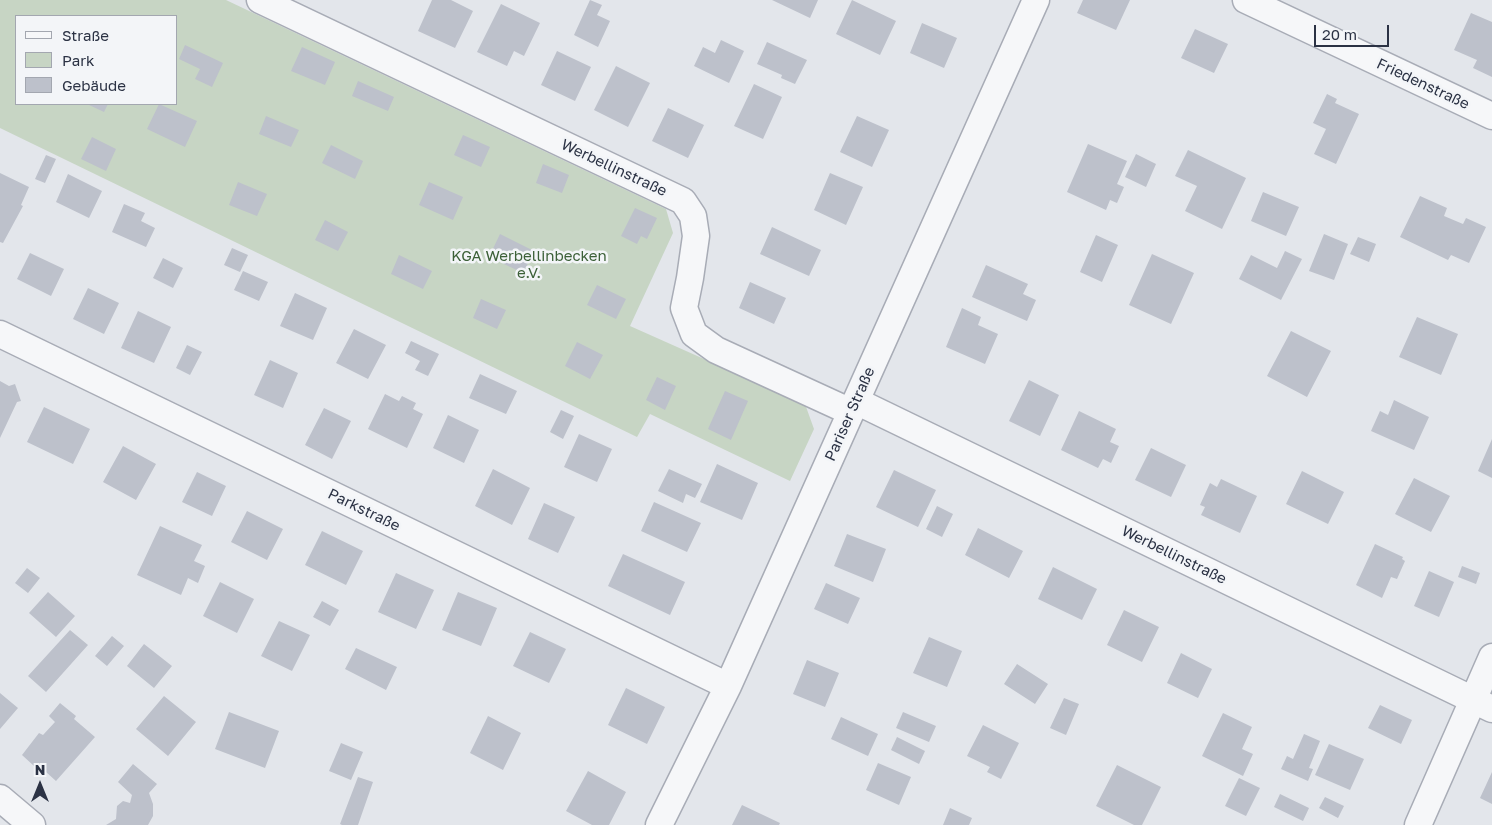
<!DOCTYPE html>
<html>
<head>
<meta charset="utf-8">
<style>
  body { margin:0 }
  #map { position:relative; width:1492px; height:825px; overflow:hidden; background:#e3e6eb; font-family:"Golos Text",sans-serif }
  canvas { display:block }
  .legend { position:absolute; left:15px; top:15px; width:162px; height:90px; box-sizing:border-box; background:#f3f5f8; border:1px solid #a3a7b0; margin:0; padding:6px 9px; list-style:none; font-size:15px; color:#2b3244 }
  .legend li { display:flex; align-items:center; gap:10px; height:25px }
  .legend b { width:25px; border:1px solid #a3a7b0 }
  .north { position:absolute; left:15px; top:760px; width:50px; height:50px; -webkit-text-stroke:4px #f3f5f8; paint-order:stroke; rotate:0deg; font-size:14px; font-weight:700; line-height:20px; text-align:center; color:#2b3244 }
  .north::after { content:''; display:block; margin:auto; width:18px; height:22px; background:#2b3244; clip-path:polygon(50% 0,100% 100%,50% 72%,0 100%) }
  .scale { position:absolute; left:1314px; top:25px; width:75px; height:22px; box-sizing:border-box; border:2px solid #2b3244; border-top:0; padding-left:6px; font-size:15px; line-height:18px; white-space:nowrap; color:#2b3244; -webkit-text-stroke:4px #f3f5f8; paint-order:stroke }
</style>
</head>
<body>
<div id="map">
<canvas width="1492" height="825"></canvas>
<ul class="legend">
<li><b style="height:6px;background:#f6f7f9"></b>Straße</li>
<li><b style="height:14px;background:#c7d5c4"></b>Park</li>
<li><b style="height:14px;background:#bdc1cb"></b>Gebäude</li>
</ul>
<div class="north">N</div>
<div class="scale">20 m</div>
</div>
<script>
const c = document.querySelector('canvas').getContext('2d');
c.lineJoin = 'round';
function fill(path, color) { c.fillStyle = color; c.fill(path, 'evenodd'); }
function trace(path, color, width, dash) { c.strokeStyle = color; c.lineWidth = width; c.lineCap = dash ? 'butt' : 'round'; c.setLineDash(dash || []); c.stroke(path); }
function drawText(font, color, halo, rows, align = 'center') {
  c.font = font + ' "Golos Text",sans-serif'; c.lineWidth = 5; c.setLineDash([]); c.textBaseline = 'middle'; c.strokeStyle = halo; c.fillStyle = color; for (const [text, x, y, turn = 0] of rows) {
    c.save(); c.translate(x, y); c.rotate((+turn || 0) * Math.PI / 180); c.textAlign = isNaN(turn) ? turn : align; if (halo) c.strokeText(text, 0, 0); c.fillText(text, 0, 0); c.restore();
  }
}
fill(new Path2D(`
  M0,0H226L666,209L673,233L630,326L805,404L814,429L790,481L650,414L637,437L0,128ZM16,16H176V104H16Z`), '#c7d5c4');
fill(new Path2D(`
  M432,0H451L473,11L455,48L418,31Z
  M590,0L602,5L597,15L610,21L598,47L574,35Z
  M772,0H818L810,18Z
  M852,0L896,21L880,55L836,34Z
  M1083,0H1130L1116,30L1077,13Z
  M501,4L540,23L524,56L514,51L507,66L477,52Z
  M1471,13L1492,22V77L1473,68L1477,60L1454,50Z
  M922,23L957,38L944,68L910,53Z
  M1195,29L1228,44L1214,73L1181,58Z
  M721,40L744,51L729,83L694,66L703,47L715,53Z
  M767,42L807,60L795,84L781,78L782,75L757,64Z
  M185,45L223,63L212,87L195,79L200,69L179,59Z
  M302,47L335,62L325,85L291,71Z
  M557,51L591,67L575,101L541,85Z
  M616,66L650,83L628,127L594,110Z
  M358,81L394,97L388,111L352,96Z
  M754,84L782,97L763,139L734,126Z
  M1327,94L1337,99L1335,103L1359,114L1336,164L1314,154L1326,129L1313,123Z
  M87,104H108L104,112Z
  M159,104L197,121L185,147L147,129Z
  M668,108L704,125L688,158L652,141Z
  M266,116L299,130L291,147L259,134Z
  M857,116L889,130L872,167L840,152Z
  M463,135L490,147L481,167L454,155Z
  M92,137L116,149L106,171L81,159Z
  M1088,144L1127,161L1117,184L1124,187L1117,203L1110,200L1106,210L1067,192Z
  M331,145L363,161L355,179L322,163Z
  M1188,150L1246,178L1222,229L1185,211L1197,186L1175,176Z
  M1136,154L1156,164L1146,187L1125,177Z
  M46,155L56,159L45,183L35,179Z
  M543,164L569,175L562,193L536,183Z
  M0,173L29,187L21,205L23,206L3,243L0,242Z
  M830,173L863,187L846,225L814,210Z
  M68,174L102,191L89,218L56,202Z
  M238,182L267,194L257,216L229,205Z
  M429,182L463,197L453,220L419,205Z
  M1263,192L1299,207L1286,236L1251,221Z
  M1420,196L1447,208L1444,216L1463,224L1466,218L1486,227L1469,263L1451,255L1448,260L1400,237Z
  M124,204L145,213L141,221L155,228L146,247L112,232Z
  M635,208L657,218L647,239L641,236L637,244L621,236Z
  M325,220L348,232L338,251L315,240Z
  M772,227L821,250L809,276L760,254Z
  M500,234L534,251L523,273L489,257Z
  M1324,234L1348,244L1334,280L1309,271Z
  M1096,235L1118,245L1102,282L1080,272Z
  M1358,237L1376,244L1369,262L1350,254Z
  M232,248L248,255L240,272L224,265Z
  M1285,251L1302,259L1281,300L1239,279L1251,255L1277,268Z
  M30,253L64,269L51,296L17,279Z
  M1152,254L1194,273L1171,324L1129,305Z
  M399,255L432,271L423,289L391,274Z
  M163,258L183,268L173,288L153,278Z
  M986,265L1028,284L1023,294L1036,300L1027,321L972,297Z
  M243,271L268,282L259,301L234,290Z
  M750,282L786,298L774,324L739,308Z
  M597,285L626,299L616,319L587,305Z
  M88,288L119,303L104,334L73,319Z
  M295,293L327,308L313,340L280,326Z
  M481,299L506,310L497,329L473,318Z
  M962,308L981,317L978,325L998,334L985,364L946,347Z
  M138,311L171,327L154,363L121,348Z
  M1417,317L1458,334L1441,375L1399,357Z
  M354,329L386,345L368,379L336,363Z
  M1291,331L1331,351L1307,397L1267,376Z
  M411,341L439,354L428,376L415,370L420,361L405,353Z
  M577,342L603,355L590,379L565,366Z
  M187,345L202,352L190,375L176,368Z
  M270,360L298,373L283,408L254,395Z
  M480,374L517,391L506,414L469,398Z
  M657,377L676,386L665,410L646,400Z
  M1029,380L1059,395L1040,436L1009,421Z
  M0,381L9,386L15,384L21,401L17,402L0,438Z
  M725,391L748,401L731,440L708,429Z
  M385,394L399,401L402,396L416,403L413,409L423,414L407,448L368,429Z
  M1394,400L1429,417L1414,450L1371,431L1380,411L1388,415Z
  M44,407L90,429L73,464L27,442Z
  M324,408L351,421L332,459L305,445Z
  M561,410L574,416L563,439L550,432Z
  M1079,411L1116,429L1110,442L1119,446L1111,463L1103,459L1098,468L1061,450Z
  M448,415L479,430L464,463L433,448Z
  M579,434L612,449L597,482L564,467Z
  M1492,439V478L1478,471Z
  M123,446L156,464L136,500L103,482Z
  M1151,448L1186,465L1171,497L1135,480Z
  M717,464L758,483L742,520L700,502Z
  M493,469L530,488L512,525L475,506Z
  M669,469L702,484L695,498L686,494L683,503L658,491Z
  M894,470L936,490L918,527L876,507Z
  M1302,471L1344,492L1328,524L1286,504Z
  M197,472L226,486L212,516L182,502Z
  M1414,478L1450,496L1431,532L1395,514Z
  M1221,479L1257,496L1240,533L1201,515L1205,507L1200,505L1210,483L1217,487Z
  M654,502L701,523L687,552L641,531Z
  M544,503L575,517L558,553L528,539Z
  M937,506L953,514L942,537L926,529Z
  M247,511L283,529L267,560L231,542Z
  M160,526L202,545L194,561L205,566L198,583L188,578L181,595L137,575Z
  M978,528L1023,551L1009,578L965,555Z
  M322,531L363,551L346,585L305,565Z
  M847,534L886,549L873,582L834,566Z
  M1375,544L1403,557L1402,559L1405,561L1397,579L1391,577L1382,598L1356,585Z
  M623,554L685,582L670,615L608,586Z
  M1462,566L1480,573L1476,584L1458,577Z
  M1053,567L1097,589L1082,620L1038,599Z
  M27,568L40,578L28,593L15,583Z
  M1429,571L1454,582L1439,617L1414,606Z
  M396,573L434,590L416,629L378,612Z
  M220,582L254,599L237,633L203,616Z
  M826,583L860,598L848,624L814,609Z
  M48,592L75,616L56,637L29,613Z
  M458,592L497,608L481,646L442,630Z
  M322,601L339,610L330,626L313,617Z
  M1124,610L1159,627L1142,662L1107,645Z
  M279,621L310,635L292,671L261,656Z
  M70,630L88,645L46,692L28,676Z
  M530,632L566,649L549,683L513,666Z
  M112,636L124,646L107,666L95,656Z
  M929,637L962,651L947,687L913,673Z
  M144,644L172,666L154,688L127,666Z
  M356,648L397,667L386,690L345,669Z
  M1181,653L1212,669L1198,698L1167,683Z
  M807,660L839,673L825,707L793,694Z
  M1017,664L1048,684L1035,704L1004,684Z
  M626,688L665,707L647,744L608,725Z
  M0,693L18,708L0,729Z
  M164,696L196,722L168,756L136,729Z
  M1064,698L1079,704L1066,735L1050,728Z
  M60,703L76,716L74,719L95,737L56,781L36,763L34,766L22,755L39,733L43,735L55,722L49,716Z
  M1380,705L1412,720L1401,744L1368,728Z
  M229,712L279,731L265,768L215,749Z
  M903,712L936,726L929,742L896,728Z
  M1223,713L1252,727L1242,749L1253,754L1243,776L1202,756Z
  M488,716L521,733L503,770L470,753Z
  M841,717L878,734L868,756L831,739Z
  M983,725L1019,743L1001,779L987,772L990,767L967,756Z
  M1304,734L1320,741L1309,768L1313,769L1308,781L1281,769L1287,756L1293,759Z
  M897,737L925,751L919,764L891,750Z
  M341,743L363,752L351,780L329,771Z
  M1329,744L1364,759L1350,790L1315,775Z
  M878,763L911,777L899,805L866,790Z
  M133,764L157,784L149,793L153,804V816L148,825H106L116,819L117,806L123,801L130,803L132,795L118,782Z
  M1117,765L1161,787L1142,825H1134L1096,806Z
  M588,771L626,792L609,825H592L566,811Z
  M1492,772V804L1480,798Z
  M358,777L373,782L358,825H342L340,824Z
  M1239,778L1260,788L1246,816L1225,806Z
  M1280,794L1309,808L1303,821L1274,807Z
  M1325,797L1344,806L1338,818L1319,808Z
  M742,805L780,823L779,825H732Z
  M950,808L972,818L969,825H943Z`), '#bdc1cb');
const street = new Path2D(`
  M260,0L683,201L693,216L696,236L690,278L684,308L694,334L716,350L851,412
  M1246,0L1492,116
  M0,334L728,686
  M856,401L1492,709
  M0,798L32,825
  M659,825L728,686L1036,0
  M1418,825L1492,657`);
trace(street, '#a8acb6', 29);
trace(street, '#f6f7f9', 26);
drawText('15px', '#2b3244', '#f3f5f8', [
  ["Friedenstraße",1423,84,25],
  ["Werbellinstraße",614,168,25],
  ["Pariser Straße",850,414,-66],
  ["Parkstraße",364,510,26],
  ["Werbellinstraße",1174,555,26]
]);
drawText('15px', '#3c6038', '#f3f5f8', [
  ["KGA Werbellinbecken",529,256],
  ["e.V.",529,273]
]);
</script>
</body>
</html>
